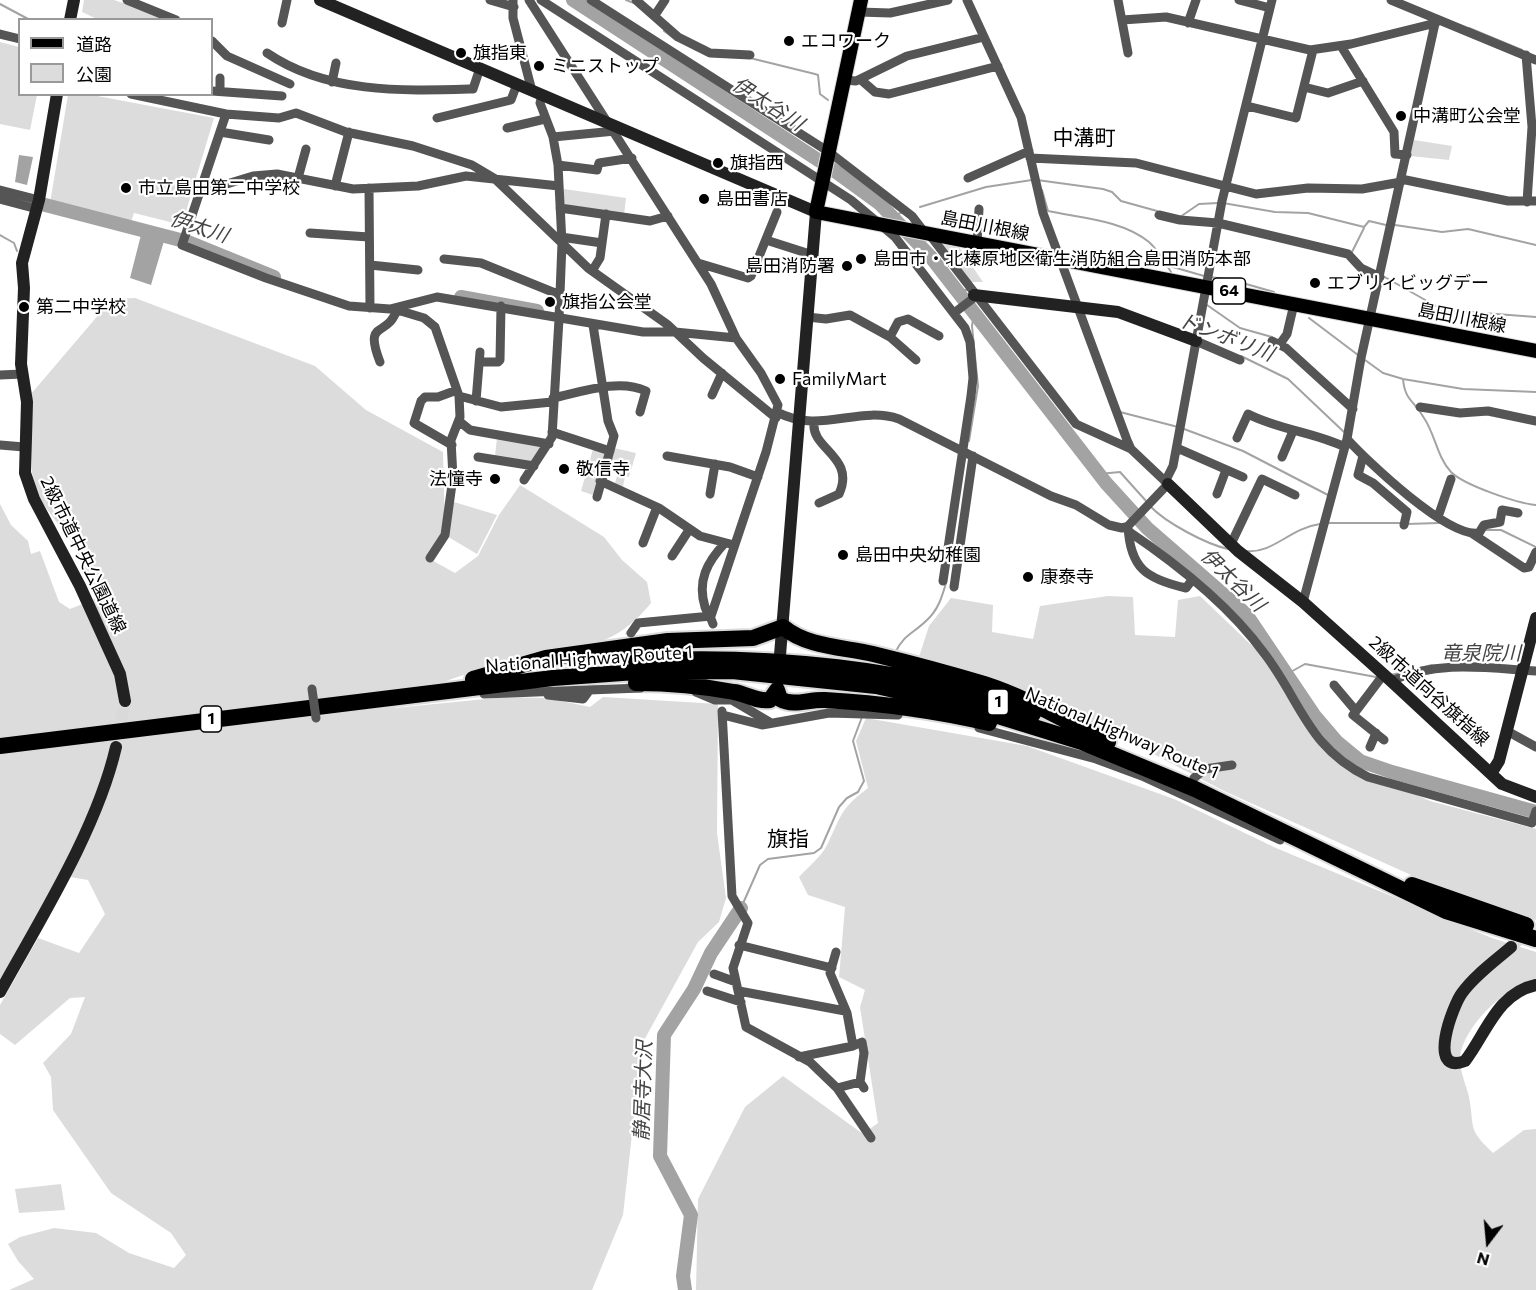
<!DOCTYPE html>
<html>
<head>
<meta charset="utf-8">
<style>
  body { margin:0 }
  #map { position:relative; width:1536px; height:1290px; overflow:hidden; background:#fff; font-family:Commissioner,"Noto Sans JP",sans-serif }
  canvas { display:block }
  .legend { position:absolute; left:18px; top:18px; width:195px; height:78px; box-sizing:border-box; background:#fff; border:2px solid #999; margin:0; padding:8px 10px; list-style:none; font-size:18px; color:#000 }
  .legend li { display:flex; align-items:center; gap:12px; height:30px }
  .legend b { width:30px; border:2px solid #999 }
  .north { position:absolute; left:1458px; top:1212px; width:60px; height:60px; -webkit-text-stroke:4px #fff; paint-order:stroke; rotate:196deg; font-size:16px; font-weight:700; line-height:24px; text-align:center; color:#000 }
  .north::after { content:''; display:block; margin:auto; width:21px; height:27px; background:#000; clip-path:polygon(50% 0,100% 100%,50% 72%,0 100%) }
</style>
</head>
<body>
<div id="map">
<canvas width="1536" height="1290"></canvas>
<ul class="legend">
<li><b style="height:8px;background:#000"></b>道路</li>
<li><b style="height:16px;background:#dcdcdc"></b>公園</li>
</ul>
<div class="north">N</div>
</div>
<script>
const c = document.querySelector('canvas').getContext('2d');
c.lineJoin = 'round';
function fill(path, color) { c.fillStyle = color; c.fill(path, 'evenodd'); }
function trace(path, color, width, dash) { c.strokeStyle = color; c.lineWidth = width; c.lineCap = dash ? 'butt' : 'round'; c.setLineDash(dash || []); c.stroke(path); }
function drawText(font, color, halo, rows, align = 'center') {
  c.font = font + ' Commissioner,"Noto Sans JP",sans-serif'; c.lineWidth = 4.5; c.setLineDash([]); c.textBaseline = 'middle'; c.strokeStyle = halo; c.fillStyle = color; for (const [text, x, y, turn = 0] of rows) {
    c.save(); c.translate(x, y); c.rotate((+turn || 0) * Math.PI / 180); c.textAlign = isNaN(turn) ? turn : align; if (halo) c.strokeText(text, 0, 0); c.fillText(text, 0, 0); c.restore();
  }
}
fill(new Path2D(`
  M84,0H114L169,19H97L82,12Z
  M0,42L19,47L20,94L37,95L30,130L0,124Z
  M68,95H92L214,118L182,225L134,213L131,222L50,203Z
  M1414,140L1452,146L1449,160L1410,156Z
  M564,189L626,198L624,215L564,206Z
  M939,242L959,247L983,282H971Z
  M135,298L315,366L366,410L443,452L445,532L454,502L497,515L477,554L445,535L428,558L455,573L478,556L499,515L520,485L604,537L622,560L647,582L651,603C613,649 587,644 534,656C487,667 434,680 394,708L506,697L547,698L590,707L603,697L718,704L717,833L726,898L719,922L698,942L642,1044L623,1215L592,1290H9L34,1279L18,1261L8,1244L20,1237L54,1228L96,1233L129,1253L174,1268L186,1255L171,1233L111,1193L53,1110L51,1077L43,1063L71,1034L85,997L70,998L15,1045L0,1034V1005L38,938L79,953L105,914L88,880L70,877L0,984V504L11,525L28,541L31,554L40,551L59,602L70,609L97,598L73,544L38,497L32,473L31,394L112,299Z
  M497,438L543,446L532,463L495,456Z
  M614,448L636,453L629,477L625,476L623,487L615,483L619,469L609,465Z
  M593,449L607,454L593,495L581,491Z
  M1108,596L1133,597L1135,635L1175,637L1178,600L1200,596L1269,662L1305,721L1349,764L1430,801L1536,829V920L1420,879L1224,791L1100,726L1002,680L919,657L929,626L951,598L993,605L992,632L1033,639L1040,606Z
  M866,718L1027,746L1174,799L1276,848L1492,938L1536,952V980C1506,987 1470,1020 1461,1051C1457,1067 1466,1083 1469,1097C1475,1130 1467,1128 1493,1153L1524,1130L1536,1129V1290H696L698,1199L745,1107L783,1076L863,1134L878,1123L860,1007L865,990L839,977L845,907L808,895L799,877C808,867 821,857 827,845C842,815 839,810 868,788L856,741Z
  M61,1184L65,1210L19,1213L15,1189Z`), '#dcdcdc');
fill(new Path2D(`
  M19,155L33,157L27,185L15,182Z
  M141,235L164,241L151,285L130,278Z`), '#a3a3a3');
trace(new Path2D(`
  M626,0L634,3
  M0,4L30,20
  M594,14L599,7
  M1469,28L1522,50
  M664,31L676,40
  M750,58L815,74L818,75L820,94L828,100
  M1037,180L1103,189L1112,192L1121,201L1157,211
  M1042,190L1048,211C1081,218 1122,220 1149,242C1158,250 1165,262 1171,272
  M1223,203L1275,212L1308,213L1364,227L1369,221L1386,225
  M920,207L986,187L1032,180
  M891,216L901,213
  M1180,217L1199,204L1218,203
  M1395,225L1442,232L1468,229L1536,245
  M0,235L14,243L17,251
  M1352,252L1364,228
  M1166,265L1204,276
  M1381,275L1443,310L1536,317
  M1210,277L1232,280L1274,292
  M957,290H967
  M1207,305L1240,328L1272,337
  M427,316L438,325
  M1309,318L1358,355
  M1241,356L1288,379L1344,432
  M1365,360L1383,373L1403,379L1463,389L1536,392
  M1403,379C1405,401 1414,400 1424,418C1435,434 1437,457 1451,472C1464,485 1516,503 1536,505
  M1120,412L1178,427
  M1184,429L1243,451L1328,495
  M969,441L978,386L972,326L974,313
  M1099,474L1120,472L1147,502
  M1150,506C1166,523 1206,544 1228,549
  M1328,523H1400
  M1406,524L1439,523
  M1486,530H1501L1536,547
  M1246,551C1273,554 1290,528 1320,524
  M895,653C904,634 913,634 927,620C938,610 942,597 946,583
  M1467,663H1479
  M1287,674L1305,664L1376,677
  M1391,675L1432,665
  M741,908L760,865L768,859L814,853L821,848L839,807L847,798L858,792L864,781L853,741L862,717`), '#a3a3a3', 2);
trace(new Path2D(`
  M573,0L835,171L879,203L930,256L1106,483L1147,528L1246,614L1314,715L1337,742L1360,761L1392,772L1536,812
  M26,200L188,242L274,277
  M461,297L537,311
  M685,1290L683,1276L691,1215L660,1156L664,1035L694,989L711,953L741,908`), '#a3a3a3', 14);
trace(new Path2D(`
  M589,691L631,633`), '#d9d9d9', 9, [9, 4.5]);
trace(new Path2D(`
  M118,738L125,701
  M1511,947L1536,922`), '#d9d9d9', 12, [12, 6]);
const primary = new Path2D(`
  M861,0L816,212L1536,351`);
const highway = new Path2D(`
  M636,661C758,654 919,667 1033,714
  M473,679L546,658L668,641L753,638L783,627C807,647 843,647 873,654C910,663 948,673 984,684C1028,698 1067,722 1108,742
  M636,683C668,683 702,686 734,692C747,694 756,702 770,700L777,690
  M777,690L780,699C795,707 808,699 825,700C877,703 937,711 989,723
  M0,746L553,678L636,672L732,671L876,686L966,706L1082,742L1123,759L1195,789L1446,911L1536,939
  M1412,885L1526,925`);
trace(primary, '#dbdbdb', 16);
trace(highway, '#dbdbdb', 20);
trace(new Path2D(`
  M127,0L176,20
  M490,0L514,7
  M513,0V18L532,91
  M529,0L711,284L736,338L761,373L778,405L766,452L711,616L638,623L631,633
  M541,0L851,200L895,237L965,328L970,342L973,378L971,396L943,581
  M591,0L829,152L912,216L925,233
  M636,0L678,37L710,53L750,55
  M1118,0L1128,53
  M1239,0L1270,8
  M1391,0L1536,60
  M859,12L890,13L948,0
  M655,15L665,0
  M1122,20L1166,17L1310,50L1351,44L1436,23
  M282,23L287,0
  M1188,23L1196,0
  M0,34L20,39
  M212,41L227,56L290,84
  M1341,46L1394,132L1395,154L1407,155
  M267,53C327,94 404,91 473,89L480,68
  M1526,55L1532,127L1527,202
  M220,78V91
  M860,79L875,92L889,94L998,66
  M844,80L856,81L907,56L984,37
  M332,82L336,63
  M1304,87L1328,93L1363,81
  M212,91L282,96
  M131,94L226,114L279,118L296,113L346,132L413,146L472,165L494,178L588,268L668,325L703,358L776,418
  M1247,106L1296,118L1313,50
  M226,114L182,245L266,278L349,306L390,309L437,297L643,332H675L736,338
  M437,118L511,100L517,84
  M507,128L545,119
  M220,132L269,140
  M553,137L615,131
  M1030,158L1136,163L1256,194L1308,188L1362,189L1401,182
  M558,165L597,170L599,163L632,158
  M298,178L306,149
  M968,178L1029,151
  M1401,179L1508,201H1536
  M202,183L217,187L253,176L277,174L353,189L418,186L466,176L559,186
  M335,186L349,132
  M369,188L370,308
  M0,190L39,200
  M0,199L37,209
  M560,208L650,221L668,216
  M1159,215L1180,220L1218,223L1348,254L1361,268L1380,277
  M310,233L369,237
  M929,234L1076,424L1131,449
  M561,237L602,243
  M766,240L813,255
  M977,243L979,209
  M444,259L481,263L560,295
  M698,263L748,278L751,276L777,212
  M370,265L418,270
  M592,271L600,258L606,214
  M394,309L424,318L435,327L459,396L501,407L552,402
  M954,313L975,297
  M807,317L826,319L850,315L890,337L916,360
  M593,325L608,421L614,436L597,497
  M890,337L898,322L908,319L939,336
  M1196,341L1240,360
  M1272,341L1286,348L1353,409
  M1280,344L1287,334L1294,304
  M380,362C363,318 388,339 397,309
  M480,362H498L500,360L501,306
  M0,375L22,374
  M712,395L722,373
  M553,398C581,392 619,378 646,391L640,412
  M476,401L480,352
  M1420,407L1460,413L1488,411L1536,421
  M777,412C820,435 858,405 899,419L1051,496L1076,505L1109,525L1122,528L1128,526L1168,484L1131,449L1127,440L1043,213L1021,117L967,0
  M459,421L470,430L549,444
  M814,423C811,449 856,457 839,494L819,503
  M552,432L610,451
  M1237,438L1248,414C1279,430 1314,432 1345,447
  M1347,439C1368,462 1448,538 1479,533L1484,525L1500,522L1502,510L1518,513
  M0,445L24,447
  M452,445L414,423L421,401L425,397H438L457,390
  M1177,448L1243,477
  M667,456L730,467L758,477
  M1363,456L1358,475L1373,483L1407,512L1404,525
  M478,457L534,466
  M1282,457L1293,431
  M524,480L552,437L559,319L562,243L558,165L553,137L540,103L542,95
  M600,481L659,508L700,536L734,545
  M1165,482L1173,466L1222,201L1272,0
  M710,494L715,464
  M1217,494L1226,470
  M1438,517L1451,479
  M1128,526C1130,568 1146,579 1186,588L1192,580
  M1128,531C1177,564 1229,605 1264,653C1301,701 1307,747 1368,777L1532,823L1536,811
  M1473,534L1524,568L1529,567L1536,552
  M643,543L657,507
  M1231,544L1262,479L1295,495
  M672,556L689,530
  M430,558L445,535L453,477L451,440L460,417L459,396
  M954,587L973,456
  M1303,602L1347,439L1361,358L1436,19
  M713,624C711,617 707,613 705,607C697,581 707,562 725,543
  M1384,674L1353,715L1384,740
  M1391,681C1438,660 1486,668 1536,671
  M1334,685L1356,711
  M696,692L715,700H732L771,723
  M484,694L641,688
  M548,695L583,699L589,691
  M722,711L732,896L748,923L733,968L746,1027L810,1062L837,1088L871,1138
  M723,715L762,725L829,713L898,715
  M979,728L1096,759L1142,776L1280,840
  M1507,731L1536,747
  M1370,747L1376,733
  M1194,778L1205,769L1232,765
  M739,945L832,968
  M836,952L830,973L847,1013L853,1046L862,1042L864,1053L860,1082L864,1088
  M714,974L736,982
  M707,991L741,1002
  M739,991L845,1011
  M799,1057L853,1046
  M837,1088L860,1082`), '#555', 9);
trace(new Path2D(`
  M320,0L816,212L780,655
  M70,20L74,0
  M57,94L39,200L22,263L24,288L21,364L27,402L25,473L34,499L80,586L120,674L125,701
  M974,295L1118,312L1196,341
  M1168,484L1238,551L1303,602L1391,681L1502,784L1536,797
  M1492,772L1499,761L1536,618
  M1511,947C1495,961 1475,975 1462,993C1453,1005 1426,1076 1465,1061C1486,1034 1497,993 1536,985
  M0,992C41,918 97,829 116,747`), '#222', 12);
trace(primary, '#000', 14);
trace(highway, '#000', 16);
trace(new Path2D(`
  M312,689L316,718`), '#555', 9);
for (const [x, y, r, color] of [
  [789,41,6,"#000"],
  [461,53,6,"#000"],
  [539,66,6,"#000"],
  [1401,116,6,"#000"],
  [718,163,6,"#000"],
  [126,188,6,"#000"],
  [704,199,6,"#000"],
  [861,259,6,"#000"],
  [847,266,6,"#000"],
  [1315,283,6,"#000"],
  [550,302,6,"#000"],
  [24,307,6,"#000"],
  [780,379,6,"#000"],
  [564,469,6,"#000"],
  [495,479,6,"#000"],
  [843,555,6,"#000"],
  [1028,577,6,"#000"]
]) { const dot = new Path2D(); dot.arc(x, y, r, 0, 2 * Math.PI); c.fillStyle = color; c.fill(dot); trace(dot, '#fff', 2); }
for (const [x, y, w] of [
  [1229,291,33],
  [998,702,21],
  [211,719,21]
]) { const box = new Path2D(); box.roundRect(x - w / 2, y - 13, w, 26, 4.5); c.fillStyle = '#fff'; c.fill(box); trace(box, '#000', 1.5); }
drawText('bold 16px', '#000', null, [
  ["64",1229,291],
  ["1",998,702],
  ["1",211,719]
]);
drawText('18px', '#000', '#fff', [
  ["エコワーク",801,41],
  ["旗指東",473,53],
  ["ミニストップ",551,66],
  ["中溝町公会堂",1413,116],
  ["旗指西",730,163],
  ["市立島田第二中学校",138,188],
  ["島田書店",716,199],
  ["島田市・北榛原地区衛生消防組合島田消防本部",873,259],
  ["島田消防署",835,266,"right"],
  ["エブリィビッグデー",1327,283],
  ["旗指公会堂",562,302],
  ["第二中学校",36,307],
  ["FamilyMart",792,379],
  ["敬信寺",576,469],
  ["法憧寺",483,479,"right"],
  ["島田中央幼稚園",855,555],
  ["康泰寺",1040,577]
], 'left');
drawText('18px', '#000', '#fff', [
  ["島田川根線",985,226,11],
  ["島田川根線",1462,318,11],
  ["2級市道中央公園道線",83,555,64],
  ["National Highway Route 1",589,659,-4],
  ["2級市道向谷旗指線",1429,691,42],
  ["National Highway Route 1",1122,733,23]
]);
drawText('italic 20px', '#444', '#fff', [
  ["伊太谷川",768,104,33],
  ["伊太川",199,227,18],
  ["ドンボリ川",1226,337,21],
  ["伊太谷川",1233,580,44],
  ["竜泉院川",1481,653],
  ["静居寺大沢",643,1091,-88]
]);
drawText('21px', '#000', '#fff', [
  ["中溝町",1084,138],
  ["旗指",788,839]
]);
</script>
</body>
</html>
